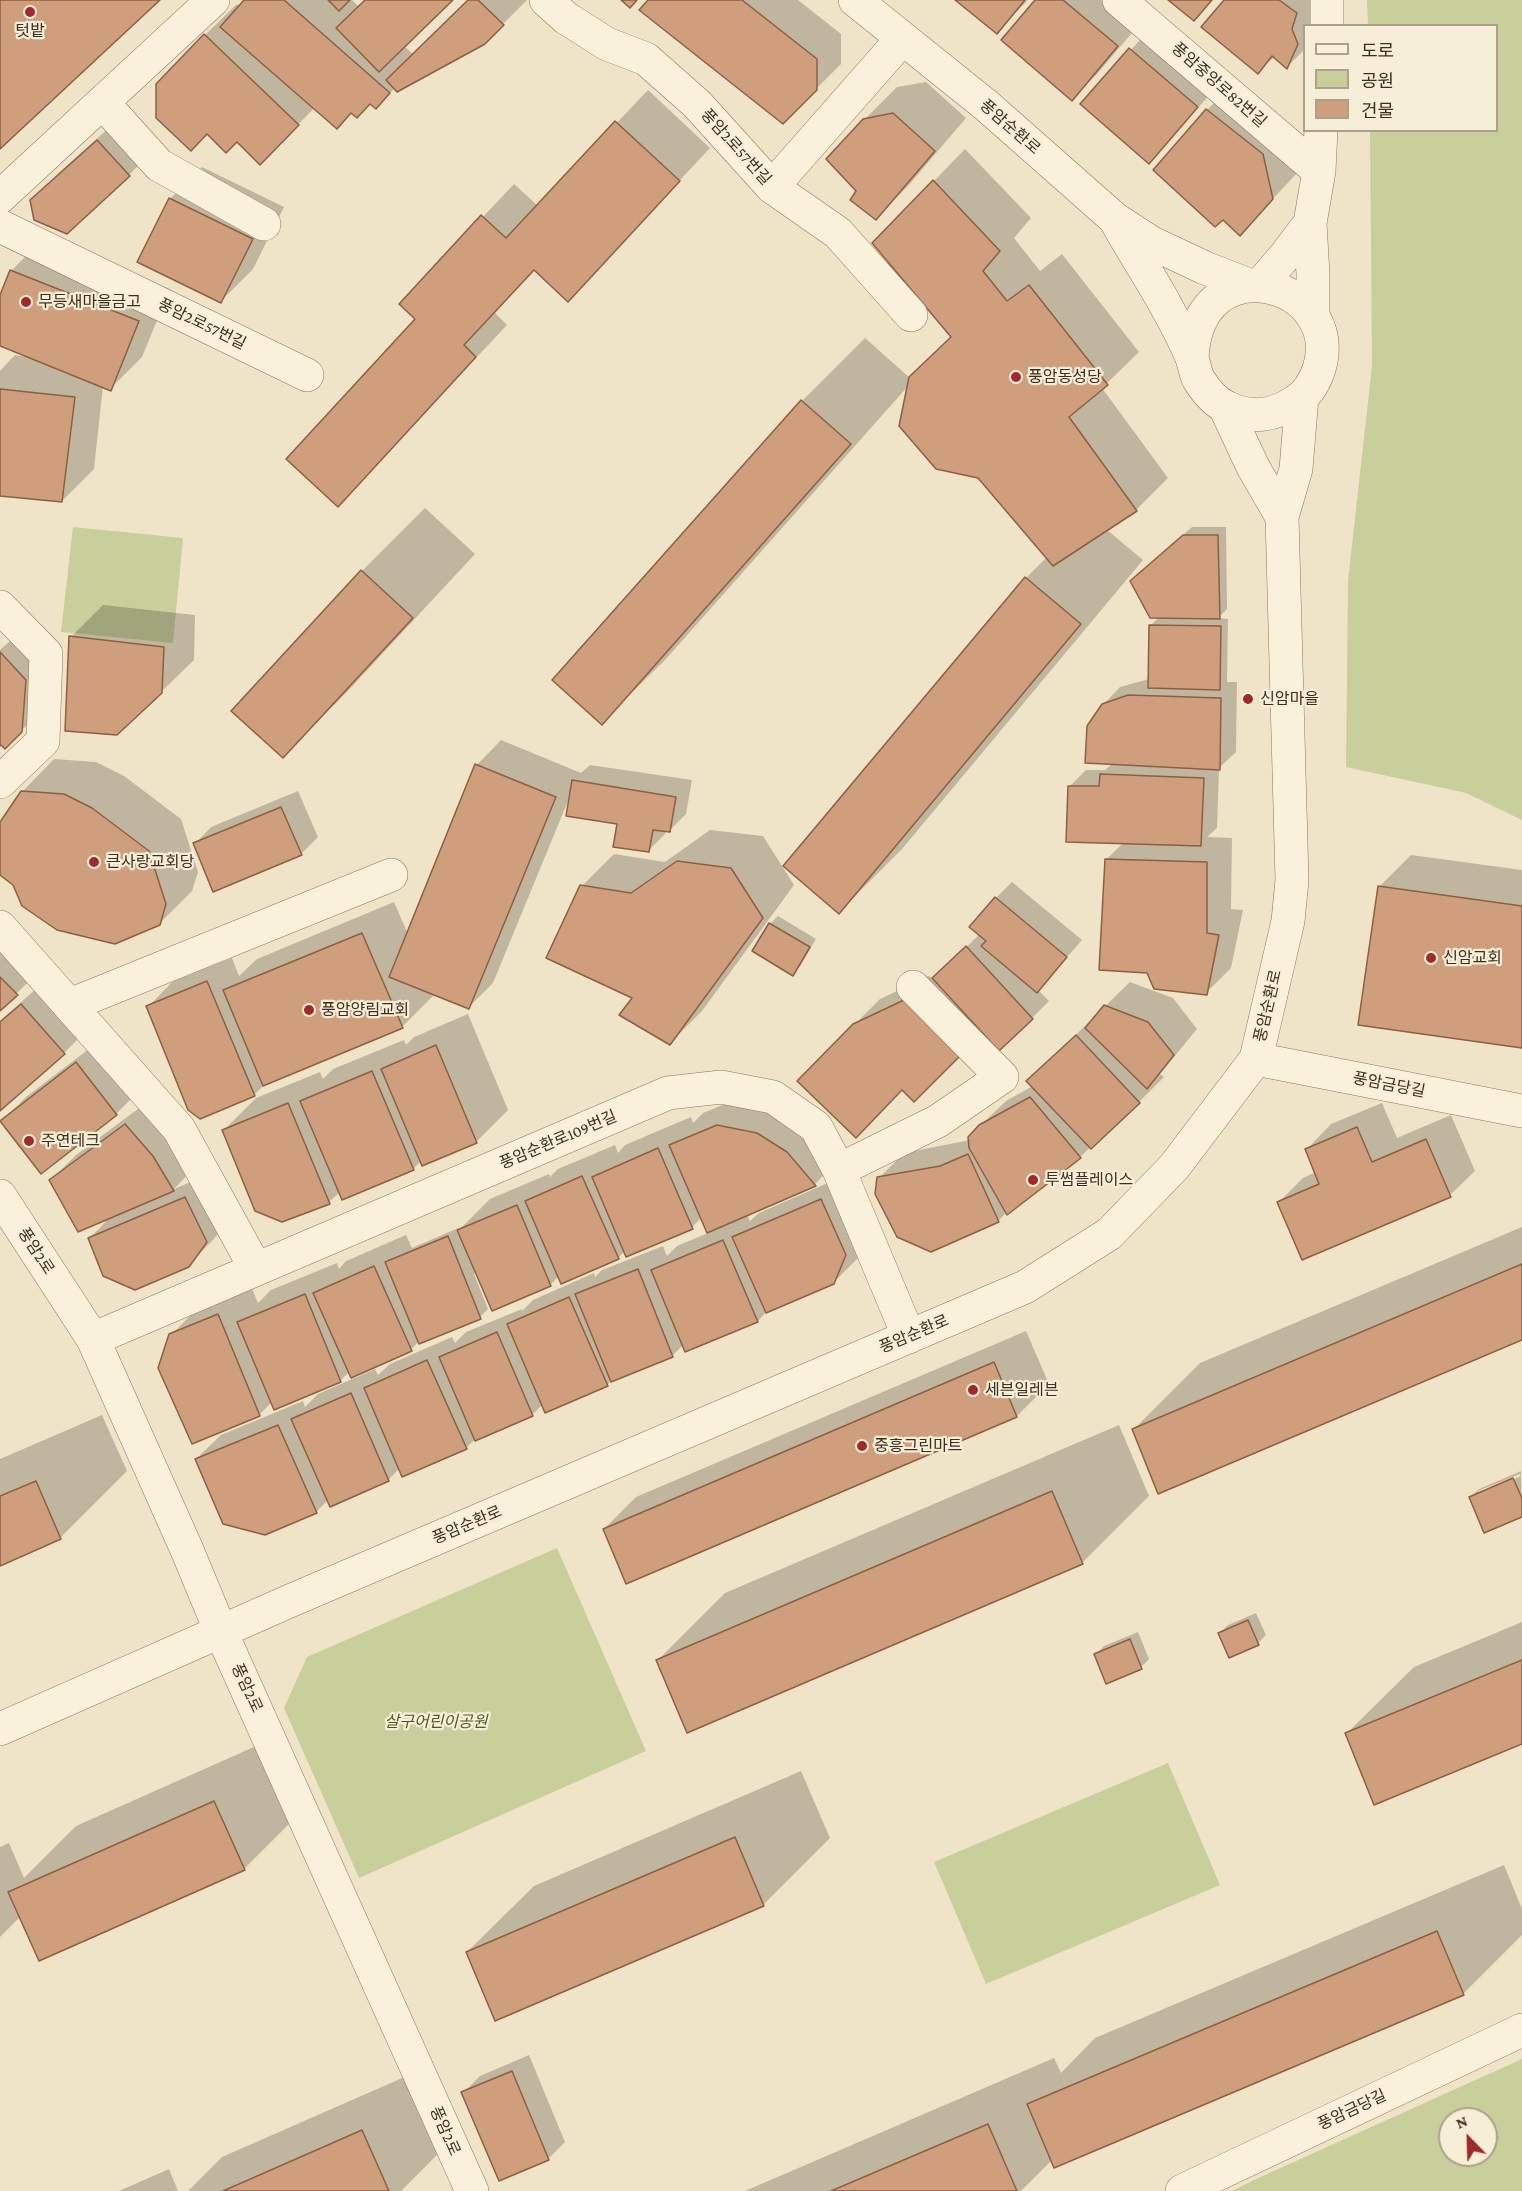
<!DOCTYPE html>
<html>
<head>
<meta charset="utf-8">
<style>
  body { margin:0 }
  #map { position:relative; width:1522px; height:2191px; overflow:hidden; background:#f0e4c8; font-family:"Crimson Pro","Noto Sans KR",serif }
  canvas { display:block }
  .legend { position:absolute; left:1303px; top:24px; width:195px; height:108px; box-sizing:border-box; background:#f7eed8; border:2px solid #ada18e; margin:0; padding:8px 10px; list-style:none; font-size:18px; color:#3d2e20 }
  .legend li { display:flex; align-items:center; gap:12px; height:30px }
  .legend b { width:30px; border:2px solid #ada18e }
  .north { position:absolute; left:1438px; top:2107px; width:60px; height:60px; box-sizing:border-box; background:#f7eed8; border:2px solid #ada18e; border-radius:50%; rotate:337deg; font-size:16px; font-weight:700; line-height:24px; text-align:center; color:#3d2e20 }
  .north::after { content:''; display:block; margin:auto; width:21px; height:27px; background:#9e2a2b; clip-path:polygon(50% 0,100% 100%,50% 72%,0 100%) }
</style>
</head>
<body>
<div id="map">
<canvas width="1522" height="2191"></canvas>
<ul class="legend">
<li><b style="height:8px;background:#faf1dc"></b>도로</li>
<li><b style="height:16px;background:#c9cf9b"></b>공원</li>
<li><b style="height:16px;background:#cf9f7d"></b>건물</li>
</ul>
<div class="north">N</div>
</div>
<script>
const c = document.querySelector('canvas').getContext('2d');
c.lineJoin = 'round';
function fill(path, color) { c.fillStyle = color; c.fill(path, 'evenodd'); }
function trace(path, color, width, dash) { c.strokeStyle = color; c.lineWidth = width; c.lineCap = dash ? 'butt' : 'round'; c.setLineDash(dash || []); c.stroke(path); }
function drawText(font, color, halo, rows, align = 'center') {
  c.font = font + ' "Crimson Pro","Noto Sans KR",serif'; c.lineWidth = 4.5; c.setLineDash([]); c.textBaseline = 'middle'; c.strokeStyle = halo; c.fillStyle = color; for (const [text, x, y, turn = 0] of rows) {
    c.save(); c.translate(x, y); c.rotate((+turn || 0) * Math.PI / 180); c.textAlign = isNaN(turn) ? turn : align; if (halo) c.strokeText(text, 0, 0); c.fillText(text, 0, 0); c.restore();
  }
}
fill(new Path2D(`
  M1367,0H1522V820L1466,793L1346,767L1348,581L1372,366L1370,131L1496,130V26L1368,25Z
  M73,527L183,538L173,643L61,632Z
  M557,1548L646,1751L359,1878L284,1708L307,1657Z
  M1168,1763L1220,1885L986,1984L934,1862Z
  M1522,2059V2191H1232L1256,2179ZM1450,2119H1486V2155H1450Z`), '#c9cf9b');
fill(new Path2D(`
  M246,0H352L359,7L366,0H451L404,46L414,55L470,0H527L484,43L395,88L376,107L371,103L352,112L314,108L292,131L205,35L237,4L240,7Z
  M650,0H798L841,34V64L783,122Z
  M958,0H1028L997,32Z
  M1037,0H1117L1142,21L1097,74L1072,99Z
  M1226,0H1325L1323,26H1304V50L1287,67L1275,56L1258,72Z
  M1147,32L1214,90L1149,162L1083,104Z
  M926,82L966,118L908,186L876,218L858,191L864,120L897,87Z
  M1232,85L1297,173L1240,234L1223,218L1155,170L1207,110Z
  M648,90L710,148L568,300L535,269L495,313L507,325L338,505L417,319L401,304L514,184L538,206Z
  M130,109L161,143L129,175L31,201L64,168Z
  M965,149L1031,218L1014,238L1040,271L1062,254L1139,352L1102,388L1168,478L1136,510L1106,529L1143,560L902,849L839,912L1026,578L1047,557L909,385L665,660L602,722L802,401L865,338L910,378L952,337L874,243Z
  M202,167L284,207L253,269L221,301L170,199Z
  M43,239L170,289L142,357L110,389L103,386L94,469L62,501L0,494V371L15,355L27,357L0,345V299L11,271Z
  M425,508L475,554L346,693L283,756L233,710L362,571Z
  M1192,527H1226L1227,609L1218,618L1228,619L1227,682H1237L1236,752L1219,768L1217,828L1207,837L1232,838L1231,909L1243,910L1231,968L1206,993L1107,859L1124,842L1070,786L1086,770H1105L1113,763L1103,705L1120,687L1149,679L1151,625L1160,616L1140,573Z
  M103,605L195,615L194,660L161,692L71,637Z
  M32,621L54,699L21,731L0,746V650Z
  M501,740L581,773L590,765L692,780L686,814L669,831L666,830L665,834L648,851L619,823L570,796L493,983L469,1007L435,994L402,1027L265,1084L254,1095L148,1007L172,982L232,958L239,976L257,959L394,902L408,934L477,765Z
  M54,759L96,762L124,776L181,819L198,872L192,891L159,924L14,884L0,873V825L22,792Z
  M298,791L318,837L301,854L195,844L211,827Z
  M710,830L763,836L794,885L702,1011L670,1043L582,886L614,854L665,862Z
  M1411,855L1522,870V1046L1379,887Z
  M1012,882L1082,940L1038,990L1049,1001L1032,1018L999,1048L983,1031L914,1100L854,1025L880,999L929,976L933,979L980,934L996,898Z
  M778,916L816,939L800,966L792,974L770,924Z
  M0,926L41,970L0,1009Z
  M46,980L88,1029L64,1053L0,1109V1021Z
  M1130,982L1173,998L1197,1029L1160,1074L1164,1077L1139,1102L1080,1157L1007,1212L998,1221L879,1178L904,1153L970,1140L980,1126L1006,1101L1033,1086L1053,1057Z
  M468,1014L508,1110L476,1142L421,1161L413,1169L340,1192L329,1202L224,1130L256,1098L320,1072L323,1079L333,1069L404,1040L406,1045L414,1037Z
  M102,1039L141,1089L116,1114L41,1172L2,1121L26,1097Z
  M750,1094L846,1153L815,1184L747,1214L750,1221L759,1213L846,1175L858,1258L833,1283L768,1310L758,1321L686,1350L684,1344L672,1356L611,1381L607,1385L543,1404L532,1415L476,1438L466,1448L400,1468L388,1480L331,1505L328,1500L316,1512L196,1459L221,1435L303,1401L305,1407L318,1394L375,1369L378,1375L390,1364L452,1337L455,1343L466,1332L522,1309V1311L533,1300L594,1273L595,1277L602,1270L663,1246L667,1256L677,1246L708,1233L702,1217L692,1227L625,1251L618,1258L559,1276L550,1285L492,1309L477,1273L474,1274L488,1309L480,1317L419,1341L411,1350L349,1372L340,1381L272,1402L259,1415L171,1335L203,1303L250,1283L258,1303L271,1290L337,1263L339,1269L346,1261L406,1235L412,1248L456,1229L457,1232L490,1199L549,1174L550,1177L558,1169L615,1145L618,1153L625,1145L691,1117L693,1123L703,1113Z
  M150,1100L197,1165L174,1189L210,1174L231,1216L213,1240L188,1265L90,1238L111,1216L51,1180L76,1155Z
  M1382,1103L1397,1138L1451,1115L1475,1171L1450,1195L1279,1202L1303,1178L1316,1172L1307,1149L1331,1124Z
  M1522,1227V1339L1133,1430L1200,1363Z
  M1026,1331L1049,1384L1017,1416L627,1582L604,1529L636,1497Z
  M102,1415L127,1471L60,1538L0,1564V1459Z
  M1119,1425L1149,1496L1082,1563L658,1660L725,1593Z
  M1521,1471L1522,1516L1471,1497L1479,1489ZM1520,1474L1521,1476L1478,1495V1491Z
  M1256,1613L1266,1635L1258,1643L1220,1633L1228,1625Z
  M1522,1622V1743L1347,1733L1414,1667Z
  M1138,1632L1149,1659L1141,1667L1107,1682L1096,1654L1104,1646Z
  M281,1735L311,1802L244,1869L21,1916L0,1937V1847L9,1843L24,1878L76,1826Z
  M801,1771L830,1838L763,1905L467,1952L534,1886Z
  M1504,1865L1522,1909V1935L1463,1994L1052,2160L1021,2191H745L1054,2058L1061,2073L1095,2038Z
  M529,2055L565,2142L549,2158L500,2179L463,2093L480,2076Z
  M425,2068L455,2137L401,2191H188L222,2157Z
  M169,2169L178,2191H119Z`), '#0003');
const building = new Path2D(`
  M0,0H160L0,149Z
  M244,0H284L390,93L376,109L370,104L357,118L351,113L337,129L220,27Z
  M328,0H350L339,11Z
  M365,0H453L379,72L336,28Z
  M468,0H478L504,25L485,44L397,92L386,80Z
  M621,0H637L630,8Z
  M648,0H742L817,59V90L783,124L639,10Z
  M955,0H1025L997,34Z
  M1035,0H1063L1118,46L1072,101L1001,40Z
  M1168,0H1212L1194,21Z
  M1224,0H1279L1297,13L1292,29L1298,44L1287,69L1272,56L1258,74L1201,27Z
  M204,34L299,125L260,165L237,142L226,153L207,134L191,151L156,118V84Z
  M1129,48L1198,107L1149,164L1080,104Z
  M1206,109L1263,154L1273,199L1240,236L1223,220L1215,227L1153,170Z
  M893,113L935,151L876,220L850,200L856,191L826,159L863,119Z
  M615,121L680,181L568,302L534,270L464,345L476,357L338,507L286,459L415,319L399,304L481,215L506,238Z
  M97,140L130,176L67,234L34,220L30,200Z
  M933,180L1000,251L983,271L1007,301L1029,285L1108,385L1069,417L1137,511L1053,566L978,478L936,469L899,426L909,377L951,337L872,243Z
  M169,198L253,239L221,303L137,262Z
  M10,270L139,321L111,391L0,346V295Z
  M0,389L75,397L62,502L0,496Z
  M801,400L851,444L602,725L552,680Z
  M1183,535H1218L1220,619L1150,618L1130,581Z
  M361,570L413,618L283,758L231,711Z
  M1025,577L1081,624L839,914L783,866Z
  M1149,625L1221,626L1220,690L1148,688Z
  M69,636L164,647L162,693L117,735L65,731Z
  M0,652L26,680L22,732L5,749L1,745L0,746Z
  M1128,695L1221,698L1220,770L1085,763L1087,726L1102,704Z
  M475,764L556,797L469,1009L389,977Z
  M1100,774L1204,778L1201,846L1066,842L1068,786H1099Z
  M572,780L676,797L670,832L653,830L649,852L613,847L617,824L566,816Z
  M21,791L64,794L92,808L149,851L166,904L160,925L115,944L57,930L22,906L13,885L0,875V822Z
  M281,807L302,855L213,892L193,843Z
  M1105,859L1207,862V933L1219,935L1207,995L1154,989L1147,973L1099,970Z
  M677,861L731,868L763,918L670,1045L619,1015L632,998L546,958L580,885L631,893Z
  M1378,886L1522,906V1048L1358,1025Z
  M995,897L1067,957L1037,993L981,946L986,941L969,927Z
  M769,923L810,947L793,976L752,951Z
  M362,933L403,1028L263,1086L223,990Z
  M966,946L1033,1019L999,1051L932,978Z
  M0,977L18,995L0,1011Z
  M207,981L255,1096L200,1119L188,1110L146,1006Z
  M904,1000L961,1055L914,1102L902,1090L856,1138L797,1081L853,1024Z
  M21,1004L65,1054L0,1111V1022Z
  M1104,1005L1148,1022L1174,1055L1147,1089L1085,1028Z
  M1076,1035L1140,1103L1091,1149L1026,1081Z
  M436,1045L477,1143L422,1166L381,1069Z
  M76,1062L117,1115L41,1174L0,1121Z
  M372,1071L414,1170L342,1200L300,1101Z
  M1030,1097L1081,1158L1007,1215L969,1148L968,1137L979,1125Z
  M288,1103L330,1204L282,1222L255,1211L222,1130Z
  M125,1124L153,1156L174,1191L78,1232L49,1180Z
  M717,1125L757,1133L787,1152L816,1186L707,1233L669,1145Z
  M1357,1127L1372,1162L1426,1139L1451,1197L1302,1260L1277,1202L1319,1184L1305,1149Z
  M658,1148L693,1229L626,1257L592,1177Z
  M968,1154L999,1222L931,1252L897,1237L875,1194L877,1177L940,1166Z
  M582,1176L619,1259L561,1284L525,1201Z
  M185,1197L207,1242L189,1267L135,1290L103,1276L88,1238Z
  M821,1199L846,1255L834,1284L766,1313L732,1237Z
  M517,1205L551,1286L492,1311L457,1230Z
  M448,1236L481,1319L419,1344L385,1262Z
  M723,1240L758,1322L685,1352L651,1270Z
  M1522,1264V1340L1158,1494L1132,1429Z
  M374,1266L412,1351L351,1378L313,1293Z
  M638,1269L673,1357L611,1382L575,1294Z
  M305,1294L341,1382L274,1410L237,1322Z
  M569,1297L608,1386L545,1413L507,1324Z
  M218,1314L260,1416L192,1444L158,1368L169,1334Z
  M497,1332L533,1416L475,1441L439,1357Z
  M427,1360L467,1449L402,1477L364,1388Z
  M994,1362L1017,1417L626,1584L603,1529Z
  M351,1393L389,1481L330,1507L291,1419Z
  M278,1425L317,1513L265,1535L223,1524L195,1459Z
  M1513,1478L1522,1498V1517L1484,1533L1469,1497Z
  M36,1481L61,1539L0,1566V1496Z
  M1052,1491L1083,1564L687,1733L656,1660Z
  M1248,1620L1259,1645L1229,1658L1218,1633Z
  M1130,1639L1142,1669L1106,1684L1094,1654Z
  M1522,1660V1744L1374,1805L1345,1733Z
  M214,1801L245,1870L39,1961L8,1892Z
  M735,1837L764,1906L495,2021L466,1952Z
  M1437,1931L1464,1995L1054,2168L1027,2104Z
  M512,2071L549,2160L499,2181L461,2092Z
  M988,2124L1017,2191H831Z
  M362,2130L389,2191H223Z`);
fill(building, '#cf9f7d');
trace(building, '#8d5f41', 1.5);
const minor = new Path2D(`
  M546,0L566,18L607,44L646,59L697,104L772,187L838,233L911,315
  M855,0L987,106L1115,219L1152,243L1205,268L1249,285
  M1119,0L1319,171
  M1327,26V0
  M103,103L159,165L264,224
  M772,187L902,39
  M0,197L213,0
  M1115,219C1131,249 1150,276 1166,306C1175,322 1185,341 1192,358C1195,366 1195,373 1199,380C1206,391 1216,403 1228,408C1251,419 1275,416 1296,401C1308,394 1315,381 1319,369C1346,282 1198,241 1192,358
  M0,226L307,375
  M1260,285L1285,256L1310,223
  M1313,315V274L1310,223L1319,171L1321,130
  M1225,407L1253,467L1282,517
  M0,607L46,654L43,741L0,782
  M0,927L179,1129L256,1269
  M70,1005L391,875
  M1256,1059L1522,1111
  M839,1170L938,1121L1002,1077L913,987
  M0,1196L93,1339L187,1550L221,1632L472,2191
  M93,1339L668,1093L721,1087L773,1097L816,1127L839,1170L909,1337
  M0,1729L292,1600L1025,1287L1109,1234L1174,1167L1256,1059L1288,921L1292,880L1282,517L1296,469L1302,397
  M1182,2191L1522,2030`);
trace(minor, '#8d765c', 34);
trace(minor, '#faf1dc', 33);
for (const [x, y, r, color] of [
  [30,12,6,"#9e2a2b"],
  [26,302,6,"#9e2a2b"],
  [1016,377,6,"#9e2a2b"],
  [1248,699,6,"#9e2a2b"],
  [94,862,6,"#9e2a2b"],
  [1431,958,6,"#9e2a2b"],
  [309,1010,6,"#9e2a2b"],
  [29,1141,6,"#9e2a2b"],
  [1033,1180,6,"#9e2a2b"],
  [973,1390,6,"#9e2a2b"],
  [862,1446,6,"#9e2a2b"]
]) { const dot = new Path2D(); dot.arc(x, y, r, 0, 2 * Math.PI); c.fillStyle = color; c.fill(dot); trace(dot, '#f7eed8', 2); }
drawText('16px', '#3d2e20', '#f7eed8', [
  ["텃밭",30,31,"center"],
  ["무등새마을금고",38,302],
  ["풍암동성당",1028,377],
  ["신암마을",1260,699],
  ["큰사랑교회당",106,862],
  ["신암교회",1443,958],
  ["풍암양림교회",321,1010],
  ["주연테크",41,1141],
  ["투썸플레이스",1045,1180],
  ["세븐일레븐",985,1390],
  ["중흥그린마트",874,1446]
], 'left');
drawText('16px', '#3d2e20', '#f7eed8', [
  ["풍암중앙로82번길",1219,85,41],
  ["풍암순환로",1010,127,41],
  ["풍암2로57번길",736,147,48],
  ["풍암2로57번길",202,324,26],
  ["풍암순환로",1268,1006,-77],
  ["풍암금당길",1389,1085,11],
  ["풍암순환로109번길",558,1140,-23],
  ["풍암2로",36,1251,57],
  ["풍암순환로",914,1334,-23],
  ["풍암순환로",467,1525,-23],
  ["풍암2로",247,1688,65],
  ["풍암금당길",1352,2110,-25],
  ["풍암2로",445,2131,66]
]);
drawText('italic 16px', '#4d5a26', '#f7eed8', [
  ["살구어린이공원",436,1722]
]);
</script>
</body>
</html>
